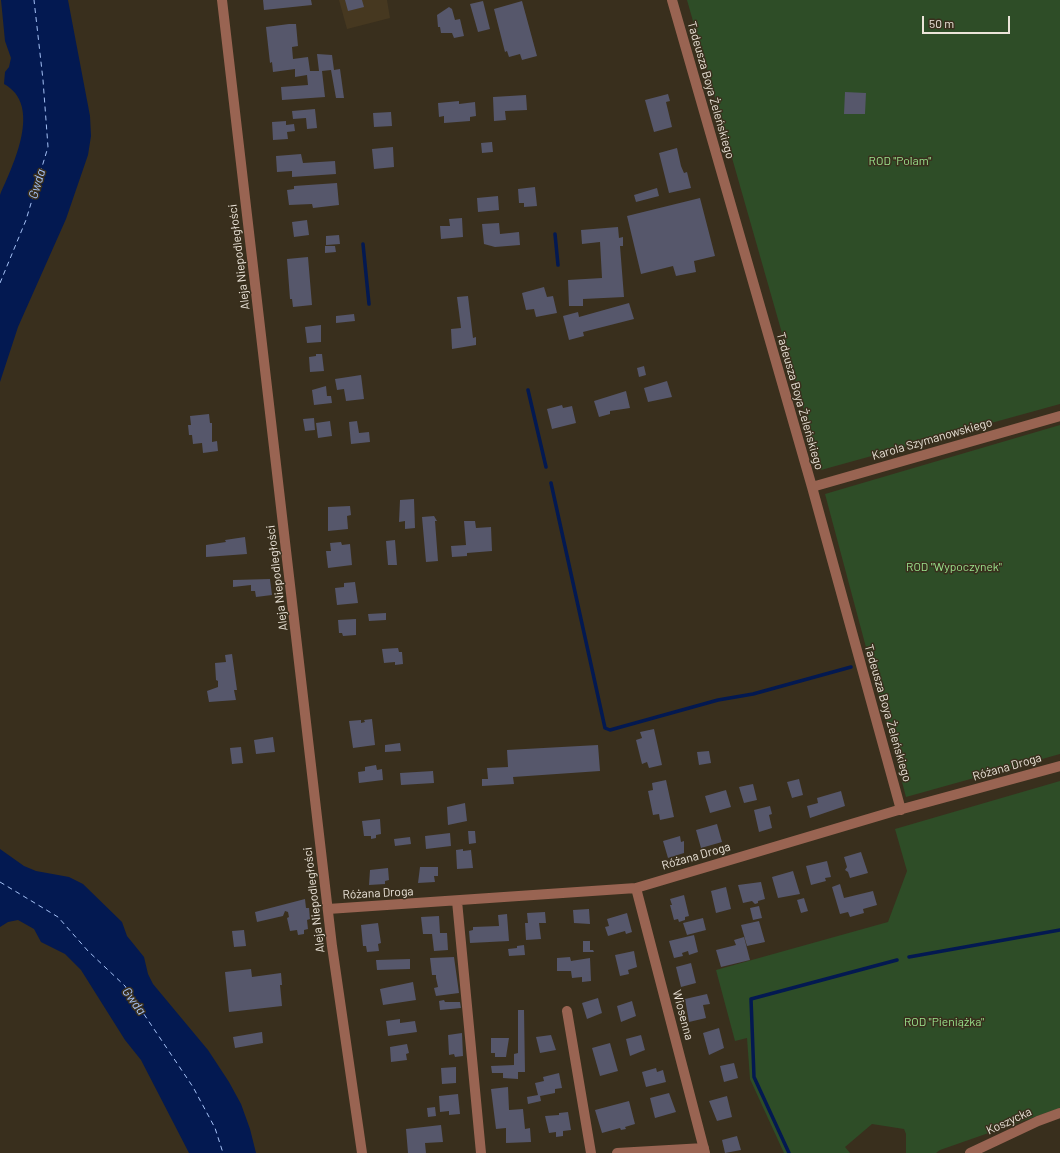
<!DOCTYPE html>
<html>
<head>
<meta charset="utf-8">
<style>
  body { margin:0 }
  #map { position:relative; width:1060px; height:1153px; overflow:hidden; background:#392f1d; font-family:Barlow,sans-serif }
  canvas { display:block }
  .scale { position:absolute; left:922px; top:16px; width:88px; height:18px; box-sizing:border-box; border:2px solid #ebe4d9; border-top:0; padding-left:5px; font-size:12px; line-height:14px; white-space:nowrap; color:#ebe4d9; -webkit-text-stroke:3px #392f1d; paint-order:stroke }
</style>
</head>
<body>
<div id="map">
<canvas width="1060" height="1153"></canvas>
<div class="scale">50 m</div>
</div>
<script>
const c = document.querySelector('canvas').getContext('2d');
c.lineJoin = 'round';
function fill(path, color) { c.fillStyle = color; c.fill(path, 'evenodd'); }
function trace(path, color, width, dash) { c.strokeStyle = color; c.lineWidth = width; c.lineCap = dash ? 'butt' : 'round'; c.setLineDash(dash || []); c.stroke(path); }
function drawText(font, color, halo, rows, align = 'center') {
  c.font = font + ' Barlow,sans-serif'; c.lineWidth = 3; c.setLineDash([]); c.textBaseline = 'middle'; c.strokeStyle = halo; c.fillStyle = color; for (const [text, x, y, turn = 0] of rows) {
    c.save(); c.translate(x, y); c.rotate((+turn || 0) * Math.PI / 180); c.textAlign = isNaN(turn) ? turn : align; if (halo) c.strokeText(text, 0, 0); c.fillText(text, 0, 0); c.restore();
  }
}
fill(new Path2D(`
  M339,0H387L390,18L347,29Z`), '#463820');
fill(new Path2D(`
  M687,0H1060V404L821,470Z
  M1060,425V754L906,797L825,494Z
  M1060,781V1108L940,1150L936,1153H906V1134L904,1129L872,1124L845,1147L850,1153H784L750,1079L747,1038L735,1041L716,970L888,922L907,871L895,829Z`), '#2e4d27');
fill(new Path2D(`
  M1,0H68L90,116L91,136L88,155L66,219L18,327L0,382V195C13,165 43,105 4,84L5,72L9,67L11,58L5,41Z
  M0,849L24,866L36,871L69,877L83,884L122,922L127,936L144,957L148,974L153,984L208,1050L229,1082L241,1104L250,1129L256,1153H189L141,1060L125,1040L81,970L65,954L41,942L34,929L18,920L8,922L0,927Z`), '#031951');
trace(new Path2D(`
  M555,234L558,265
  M363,244L369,304
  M528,390L546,467
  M551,483L605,728L610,730L718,700L753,694L851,667
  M909,957L1060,930
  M789,1153L754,1077L751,999L897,960`), '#031951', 3.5);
trace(new Path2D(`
  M0,283L26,220L48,147L43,80L34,0
  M0,882L58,917L88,951L125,986L193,1087L215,1128L223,1153`), '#a5c1f6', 1, [5, 4]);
fill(new Path2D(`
  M263,0H311L312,5L264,10Z
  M345,0H362L364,7L348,11Z
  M483,1L490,29L478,32L470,4Z
  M522,1L537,56L522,60L520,54L509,57L507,51L505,52L494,9Z
  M449,7L452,9L455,20L460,19L464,36L454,38L452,33H441L440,27H438L437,15Z
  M289,24H296L298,46L292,47L293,59L308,57L310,71H319L317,54L332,55L334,70L340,69L344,98H336L331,70L322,71L325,97L282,100L281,87L308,85L307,75L295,77V69L273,72L272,62L270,63L266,27Z
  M845,92L866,93L865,114H844Z
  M668,94L670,101L666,102L672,127L654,132L645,100Z
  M526,95L527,110L505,111L506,120L494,121L493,97Z
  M459,101V104L475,102L476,116L470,117V121L444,123V116L439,117L438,103Z
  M315,109L317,128L307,129L306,118L293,119L292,111Z
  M391,112L392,126L374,127L373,113Z
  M286,121V125L294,124L295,131L287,132L288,139L273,140L272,122Z
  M492,142L493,152L482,153L481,143Z
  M393,147L394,167L374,169L372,149Z
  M677,148L681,166L684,173L687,172L691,188L669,193L659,153Z
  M301,154L303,163L335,161L336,174L292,177V171L277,172L276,156Z
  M337,183L339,205L313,208L312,204L289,205L287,190L294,189V186Z
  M535,187L537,206L524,207V203H519L518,189Z
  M657,188L659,196L636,202L634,195Z
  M498,196L499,210L478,212L477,198Z
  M700,198L715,256L694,261L696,272L676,276L673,266L641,274L627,216Z
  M462,218L463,237L441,239L440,226H450L449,219Z
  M307,220L309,235L294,237L292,222Z
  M499,223L500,234L519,232L520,245L495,247L484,244L482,224Z
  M618,227L619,238L623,237V246H620L624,297L583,299V306H569L568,280L602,278L600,242L582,244L581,230Z
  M339,235L340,244L326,245V236Z
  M325,246H335L336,252L325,253Z
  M308,257L312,305L293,307L292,299H290L287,259Z
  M544,287L547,297L553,296L557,313L536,317L534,309L526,310L522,293Z
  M468,296L473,338L476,337V345L452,349L451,329L461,328L457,297Z
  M629,303L634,319L583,332L584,336L569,340L563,316L578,312L579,317Z
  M354,314L355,321L336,323V316Z
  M321,325V342L307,343L305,327Z
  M316,354H322L324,371L310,372L309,357L316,356Z
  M644,366L646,375L639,377L637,368Z
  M361,375L364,399L346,401L344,389L337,390L335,379Z
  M667,381L672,397L648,402L644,388Z
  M326,386L327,396H331L332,403L314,405L312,390Z
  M626,391L630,408L610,411V414L599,417L594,401Z
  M562,405L563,408L572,406L576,423L552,429L547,409Z
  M209,414L210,423H212V442L217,441L218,451L203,453L202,443L193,444L192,435H189L188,425H191L190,416Z
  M314,418L315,430L305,431L303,419Z
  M330,421L332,436L318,438L316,423Z
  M357,421L359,433L369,432L370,442L351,444L349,422Z
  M414,499L415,528L405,529V521L399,522L400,500Z
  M350,506L351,515L347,516L348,529L328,531V507Z
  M434,516L437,521H435L438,561L426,562L422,517Z
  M464,521H475L476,528L491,527L492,551L467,553V556L452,557L451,546L466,545Z
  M245,537L247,554L206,557V545L226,542L225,540Z
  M395,540L397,565H388L386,541Z
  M341,542L342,545L350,544L352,565L328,568L326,551H331L330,543Z
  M270,579L272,595L256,597L255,591H251V585L233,587V580Z
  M355,582L358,603L337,605L335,588L344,587V583Z
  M386,613V620L369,621L368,614Z
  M356,619V635L343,636L342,633H339L338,620Z
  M398,648L399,652H402L403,664L395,665V662L384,663L382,649Z
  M232,654L237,690H234L236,700L209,702L207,691L218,687V681L216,680L215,663L226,662L225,655Z
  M372,719L375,745L353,748L349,721L361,720V723L365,722L364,720Z
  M654,729L662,765L649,768L647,762L642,764L636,740L642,738L640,732Z
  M273,737L275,752L256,754L254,740Z
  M400,743L401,751L385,752V745Z
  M598,745L600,771L513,777L514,784L482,786V779H488L487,768L508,767L507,750Z
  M241,747L243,763L232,764L230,748Z
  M709,751L711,763L699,765L697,752Z
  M376,765L377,770L382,769L383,780L359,783L358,772L365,771V767Z
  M433,771L434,783L401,785L400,773Z
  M799,779L803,795L792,798L787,782Z
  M666,780L674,817L660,820L659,814L653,815L648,791L653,790L652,783Z
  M753,784L757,800L744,803L739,787Z
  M726,790L731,807L710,813L705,796Z
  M841,791L845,806L810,818L807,806L818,803L817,798Z
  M465,803L467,821L448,825L447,807Z
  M770,806L772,814L769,815L772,828L759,832L754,810Z
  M380,819L381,834L376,835V838L371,839V836H364L362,821Z
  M717,824L722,842L701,848L696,830Z
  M468,831H475L476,843L469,844Z
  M450,833L451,846L426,849L425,836Z
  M680,836L681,842L684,841V853L668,858L663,841Z
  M410,837L411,844L395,846L394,839Z
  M463,849V851L471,850L473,868L457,869L456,850Z
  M861,852L868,873L850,878L848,872L845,870L847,867L844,857Z
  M827,861L831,877L825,878L826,881L811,885L806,866Z
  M420,867H438V876H434L435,882L418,883Z
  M388,868L389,880L385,881V884L369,885L370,870Z
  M793,871L800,894L778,898L772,877Z
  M761,882L765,899L758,901V903L755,904L752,901L743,903L738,885Z
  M840,884L844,898L873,891L877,905L863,909L864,913L850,917L848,912L840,914L832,887Z
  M726,887L731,909L716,913L711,891Z
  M684,895L689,916L685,917V920L679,922L678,919L674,920L670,905H672L670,899Z
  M804,898L808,911L801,913L797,900Z
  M305,899L306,908H309L310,919L307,920L308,929L304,930V934L298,935L297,930L290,931L287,918L289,917L288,912L285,911L283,916L257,922L255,912Z
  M759,906L762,918L753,920L750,908Z
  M589,909L590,924L574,923L573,910Z
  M545,912L546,923H539L541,939L526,940L525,923H528L527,913Z
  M627,913L632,932L626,934L625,931L608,936L605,927L609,926L607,919Z
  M507,914L509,941L470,943L469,931L473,930V927L499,926L498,915Z
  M439,916L440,933H447L448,950L434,951L432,934H423L421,917Z
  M703,918L706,930L687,935L683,923Z
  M759,921L765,942L747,946L741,925Z
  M378,923L381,943L378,944L379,951L367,952L366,946H363L361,925Z
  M244,930L246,946L234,947L232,931Z
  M694,935L698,952L689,955L688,951L682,953L683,956L674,958L669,941Z
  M744,937L750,960L721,967L716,950L736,945L734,940Z
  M583,941H590V950H593L594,952H583Z
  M524,945L525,955L509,956L508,949L517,948V946Z
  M634,951L637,967L628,970L629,974L620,976L615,955Z
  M454,957L459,993L436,996L434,988L438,987L436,978V975H432L430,958Z
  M570,957L571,961L590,958L591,981L582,982V977L572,978L571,971H557V958Z
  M410,959V969L377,970L376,960Z
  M691,963L696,983L681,987L676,967Z
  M251,969L252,977L281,973L282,985H280L282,1006L229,1012L225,972Z
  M413,982L416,1000L383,1005L380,989Z
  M707,994L710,1004L703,1005L706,1018L689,1022L685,999Z
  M598,998L602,1013L587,1019L582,1003Z
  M444,1000L445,1002H460L461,1008L440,1010L439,1001Z
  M632,1001L636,1016L621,1022L617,1006Z
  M518,1010H524L525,1072H518V1079L503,1078V1073H492L491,1066L514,1065V1054L518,1053Z
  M400,1019V1023L415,1021L417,1032L388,1036L386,1021Z
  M719,1028L724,1048L709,1055L703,1033Z
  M262,1032L263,1043L235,1048L233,1037Z
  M462,1033L463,1056L455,1057L454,1054L449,1055L448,1035Z
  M551,1035L556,1050L540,1053L536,1037Z
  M641,1035L645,1050L630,1056L626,1039Z
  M491,1038H509L506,1057H495V1053H491Z
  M610,1043L618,1071L600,1076L592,1048Z
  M407,1044L409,1053L406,1054L407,1060L391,1062L390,1047Z
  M734,1063L738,1078L724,1082L720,1066Z
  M456,1067V1083L442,1084L441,1068Z
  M656,1068L657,1072L663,1070L666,1082L646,1087L642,1072Z
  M559,1073L562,1088L555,1089V1093L540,1096L541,1101L528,1104L527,1097L538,1095L535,1083L544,1081L543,1077Z
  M508,1087L509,1110L523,1109L525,1129L530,1128L531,1142L506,1143V1128L496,1129L491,1089Z
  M669,1093L676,1112L655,1118L650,1098Z
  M458,1094L460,1114L449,1115V1111L440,1112L439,1096Z
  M727,1096L732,1117L717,1121L709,1101Z
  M629,1101L635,1124L625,1127L626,1129L621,1130L620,1128L602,1133L595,1110Z
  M435,1107L436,1116L428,1117L427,1108Z
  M568,1112L571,1130L563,1131V1136L556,1137V1132L549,1133L545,1116L559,1115V1113Z
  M441,1125L443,1142L425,1143L426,1153H408L406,1129Z
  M737,1136L741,1150L725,1153L722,1140Z`), '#56576b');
trace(new Path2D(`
  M222,0L332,946L362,1153
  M672,0L812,487L901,810
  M812,487L1060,416
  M636,888L705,1153
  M457,901L481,1153
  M328,909L636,888L895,811L1060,766
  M567,1011L591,1153
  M617,1153L704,1148
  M970,1153L1038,1121L1060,1113`), '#996452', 10);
drawText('12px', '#ebe4d9', '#392f1d', [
  ["Tadeusza Boya Żeleńskiego",711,90,74],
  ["Aleja Niepodległości",239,257,-97],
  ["Tadeusza Boya Żeleńskiego",800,401,74],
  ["Karola Szymanowskiego",932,439,-16],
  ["Aleja Niepodległości",277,578,-97],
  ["Tadeusza Boya Żeleńskiego",888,713,74],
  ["Różana Droga",1007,767,-16],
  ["Różana Droga",696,856,-16],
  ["Różana Droga",378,893,-3],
  ["Aleja Niepodległości",314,900,-97],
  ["Wiosenna",683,1015,75],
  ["Koszycka",1009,1121,-25]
]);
drawText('12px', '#9ae28c', '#392f1d', [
  ["ROD \"Polam\"",900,161],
  ["ROD \"Wypoczynek\"",954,567],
  ["ROD \"Pieniążka\"",944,1022]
]);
drawText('italic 13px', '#a5c1f6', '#392f1d', [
  ["Gwda",37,184,-73],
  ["Gwda",134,1001,54]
]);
</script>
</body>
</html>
